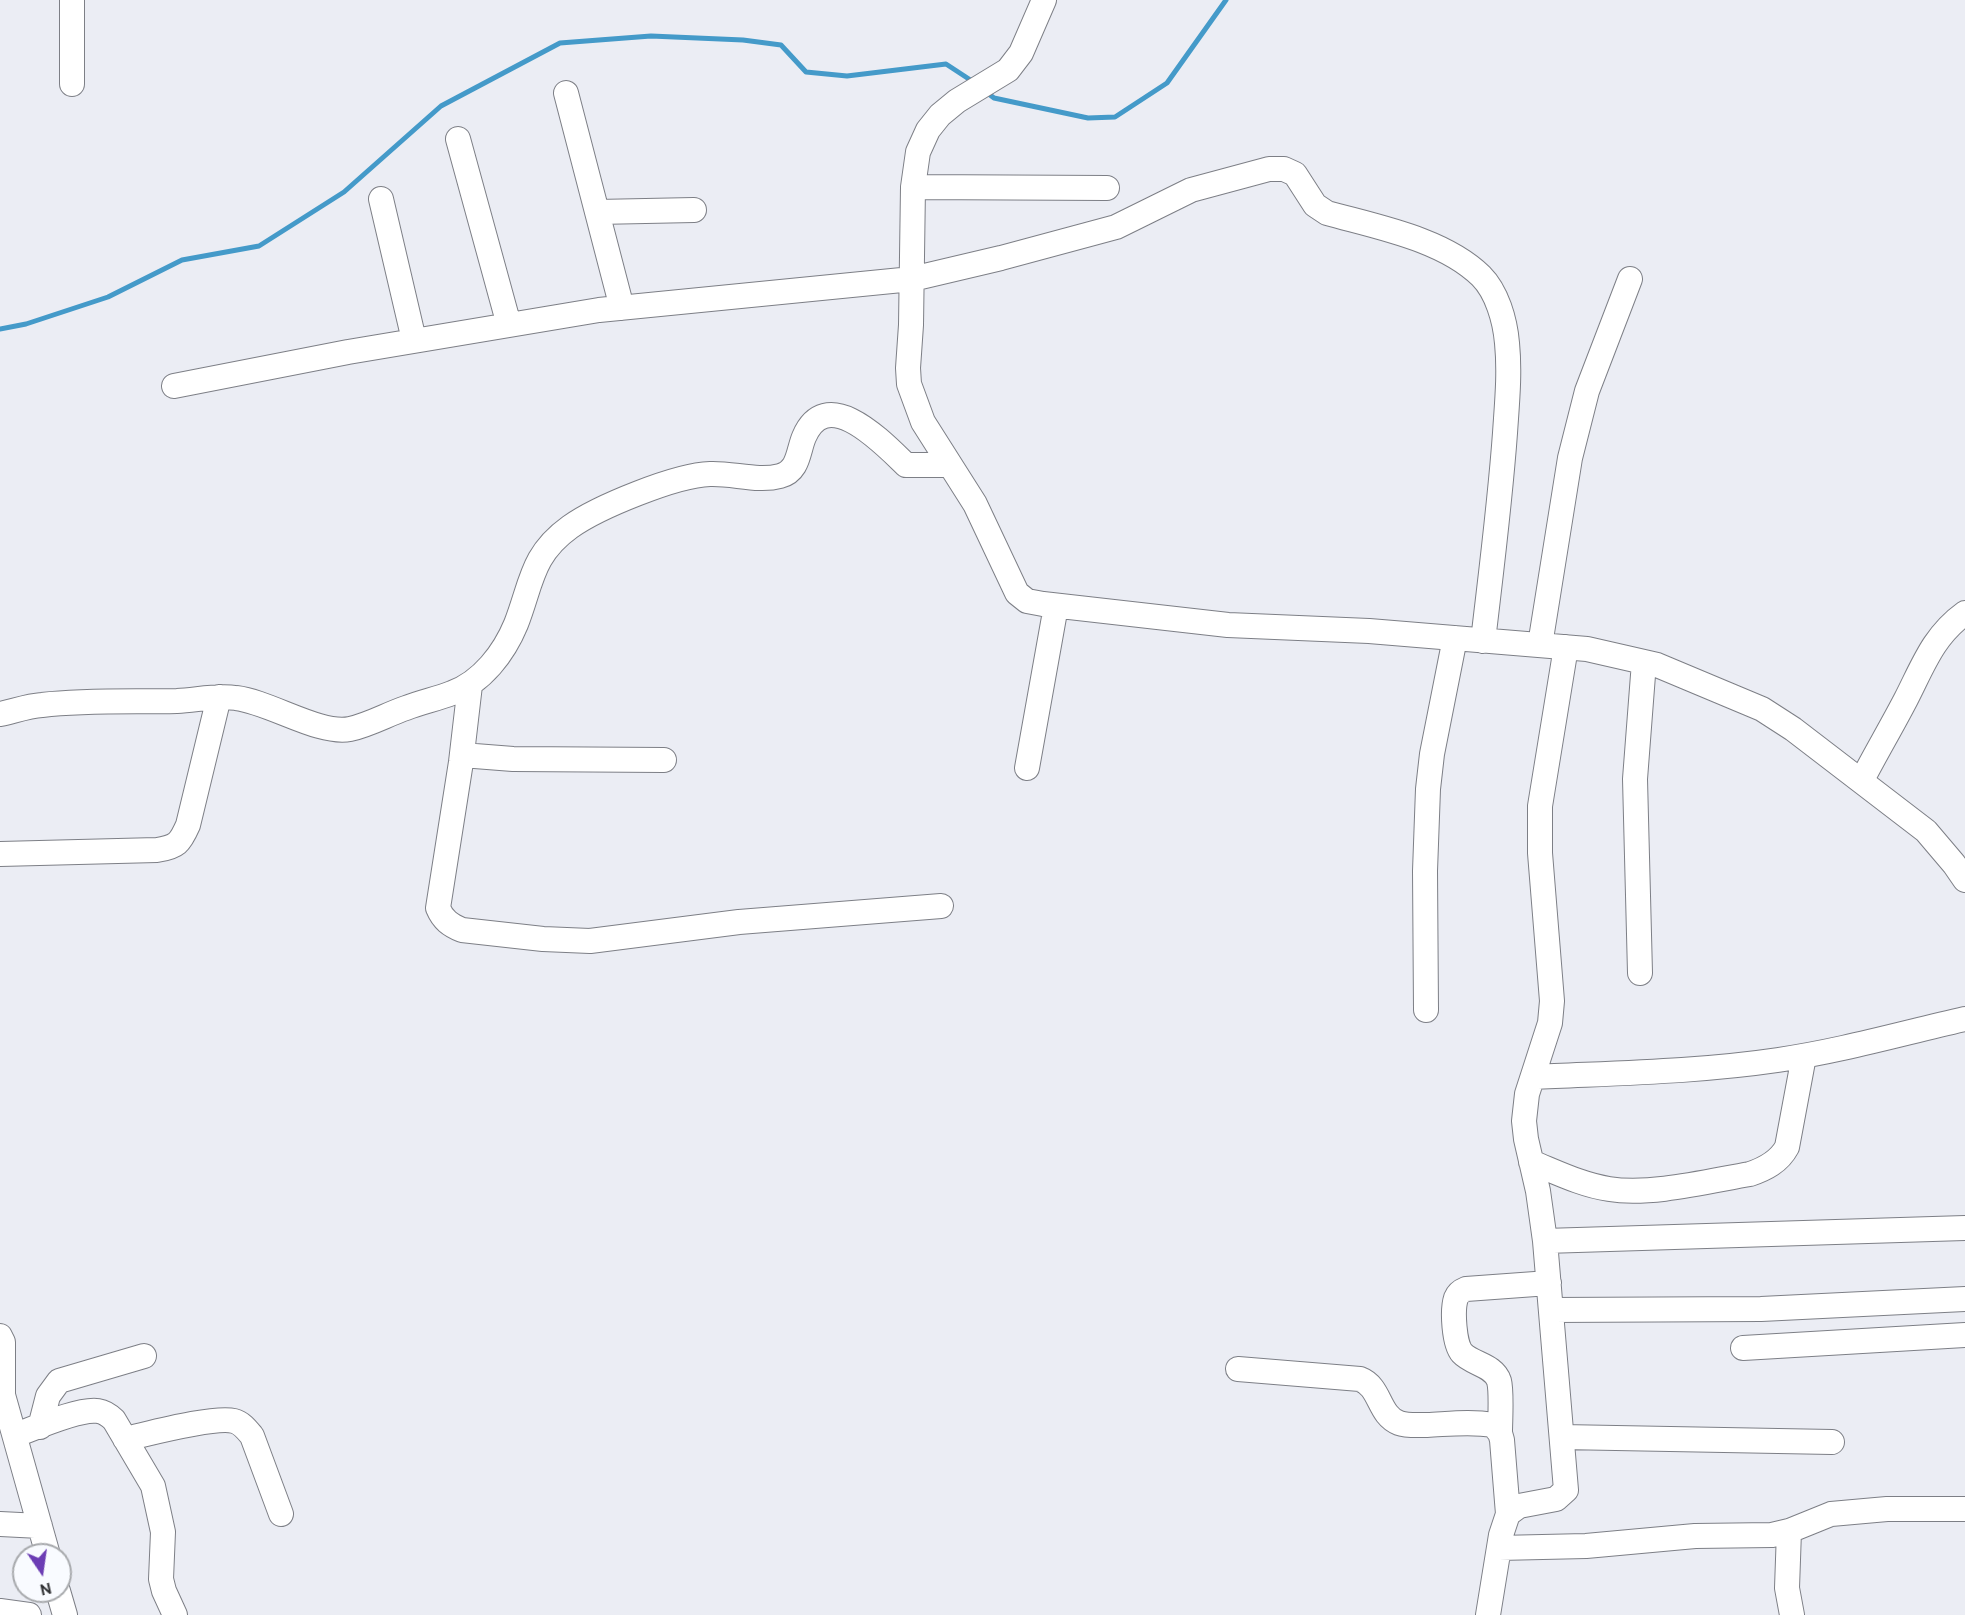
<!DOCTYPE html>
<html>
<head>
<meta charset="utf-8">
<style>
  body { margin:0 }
  #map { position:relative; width:1965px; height:1615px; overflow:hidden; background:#ebedf4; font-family:Cabin,sans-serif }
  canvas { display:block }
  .north { position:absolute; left:12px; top:1543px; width:60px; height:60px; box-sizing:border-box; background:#f9fbff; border:2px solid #a8aaad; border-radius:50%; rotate:167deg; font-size:16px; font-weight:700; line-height:24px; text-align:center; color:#2f3033 }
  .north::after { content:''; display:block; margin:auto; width:21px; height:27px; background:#6c3db4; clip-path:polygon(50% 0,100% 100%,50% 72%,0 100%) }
</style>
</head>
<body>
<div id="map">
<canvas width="1965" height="1615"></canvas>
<div class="north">N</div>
</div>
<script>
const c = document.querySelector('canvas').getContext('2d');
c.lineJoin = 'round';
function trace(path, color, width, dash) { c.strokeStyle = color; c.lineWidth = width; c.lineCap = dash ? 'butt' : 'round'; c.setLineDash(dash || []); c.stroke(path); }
trace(new Path2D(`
  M985,91L994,98L1088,118L1115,117L1167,83L1226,0
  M0,329L26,324L108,297L182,260L259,246L344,192L441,106L560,43L651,36L743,40L781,45L806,72L847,76L946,64L975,83`), '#449ac9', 5);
const minor = new Path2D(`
  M72,0V84
  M1044,0L1021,53L1008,70L957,101L940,115L928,130L918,152L913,187L911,325L908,368L909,384L923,422L975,504L1017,593L1027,601L1043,604L1228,625L1369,631L1587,649L1657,665L1762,709L1793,729L1926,831L1954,864L1965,880
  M566,93L622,308
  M458,139L509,325
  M913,187L1107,188
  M381,199L414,340
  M597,212L694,210
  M174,386L348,352L599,310L912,279L1001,258L1116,227L1191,190L1269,169H1284L1295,174L1315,205L1327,213C1377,227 1443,239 1481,276C1497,292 1505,320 1507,343C1510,373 1507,403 1505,433C1500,503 1491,572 1483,641
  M1540,645L1570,458L1587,391L1630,279
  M470,685L461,762L438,908C443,920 450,925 462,930L543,939L590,941L739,922L941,906
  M0,714C14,711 28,706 42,705C87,700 133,702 177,701C197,700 217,695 236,698C270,702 319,735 350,729C369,725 388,714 406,708C421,702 437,699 452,693C482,682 504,653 516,624C532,583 531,555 570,527C598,507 676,475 710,474C733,473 758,482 780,476C799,471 798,451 804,437C827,383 883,443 906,465H950
  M462,755L513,759L664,760
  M1027,768L1056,606
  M1862,780C1876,753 1892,726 1906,699C1923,666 1933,636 1965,613
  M0,854L157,850C177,847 180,843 188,825L219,697
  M1640,973L1635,779L1644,662
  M1426,1010L1425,871L1428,789L1432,754L1455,638
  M1533,1077C1615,1073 1697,1072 1778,1060C1841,1051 1903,1033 1965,1019
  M1531,1162C1556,1172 1582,1185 1609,1189C1650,1196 1709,1181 1750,1174C1765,1169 1779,1162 1787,1147L1804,1056
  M1545,1241L1965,1228
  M1552,1310L1761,1309L1965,1299
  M0,1336L3,1342V1395L48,1555
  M1743,1348L1965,1335
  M1238,1369L1360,1379C1381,1387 1378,1415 1399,1423C1407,1426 1418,1425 1427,1425C1449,1424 1471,1421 1493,1425L1500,1433L1502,1440L1508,1514
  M40,1427L48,1396L59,1381L144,1356
  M1500,1433C1500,1420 1502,1392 1499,1381C1494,1365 1472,1364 1462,1353C1454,1344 1452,1310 1456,1298C1458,1293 1461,1291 1466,1289L1549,1283
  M16,1435C35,1428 79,1408 98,1411C105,1412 109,1415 114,1420L153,1486L163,1532L161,1579L164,1591L175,1615
  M1562,1437L1832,1442
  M125,1439C148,1434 214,1416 234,1421C242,1423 247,1430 252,1436L281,1514
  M0,1524L40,1526
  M1789,1531L1787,1588L1792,1615
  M1499,1548L1586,1546L1695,1536L1772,1535L1789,1531L1831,1514L1887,1509H1965
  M58,1591L65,1615
  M0,1611L29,1615
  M1488,1615L1501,1535L1508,1514L1519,1506L1556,1499L1566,1490L1545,1241L1538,1191L1526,1139L1524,1121L1527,1094L1550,1023L1552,1001L1540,853V806L1566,647`);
trace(minor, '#7d7f86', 26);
trace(minor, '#fff', 24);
</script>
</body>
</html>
